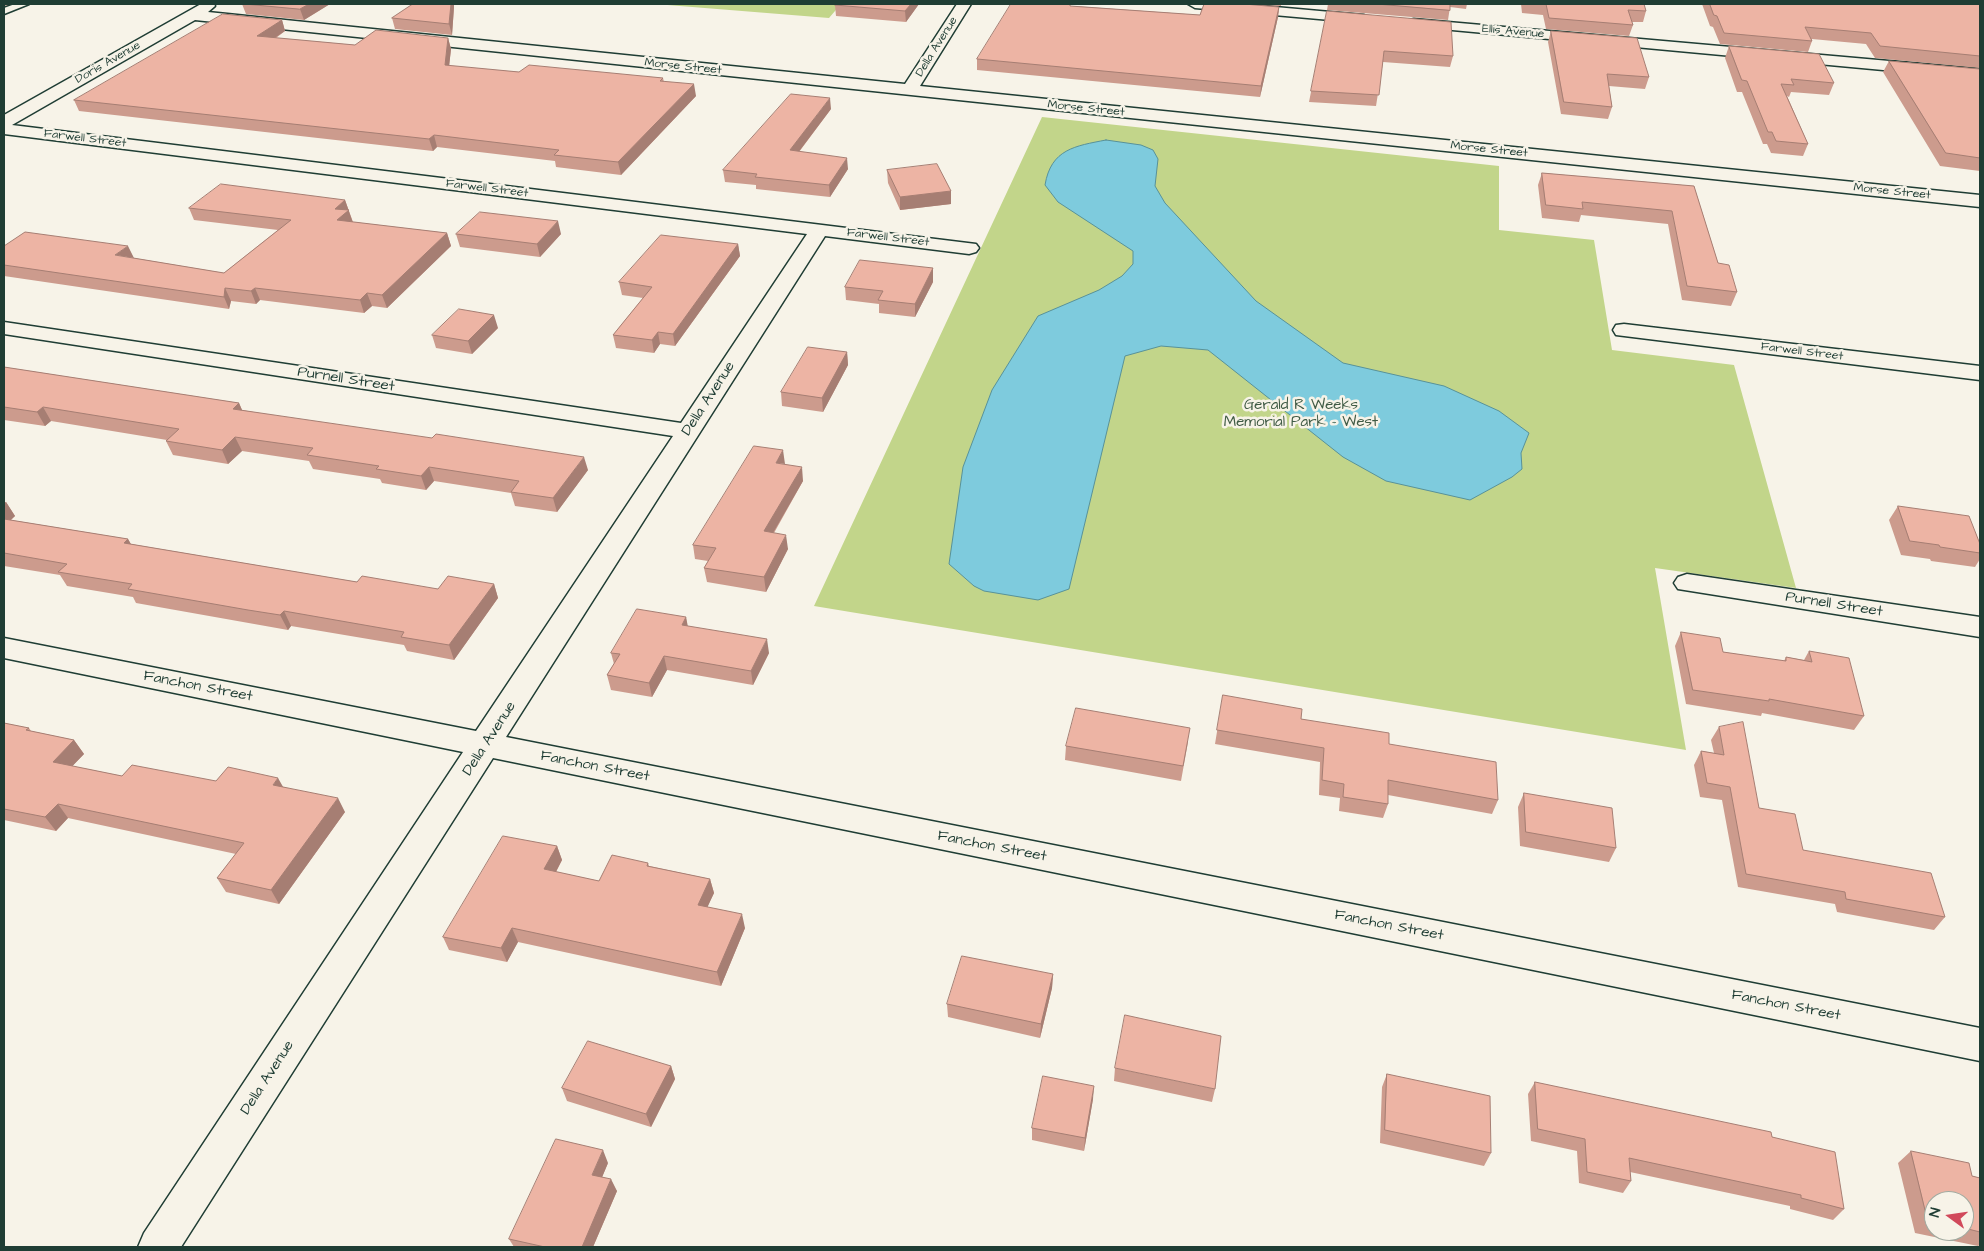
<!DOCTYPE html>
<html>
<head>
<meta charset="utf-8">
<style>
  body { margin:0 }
  #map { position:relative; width:1984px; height:1251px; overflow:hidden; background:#f7f3e8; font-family:"Architects Daughter",sans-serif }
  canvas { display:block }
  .frame { position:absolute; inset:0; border:5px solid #1f3d34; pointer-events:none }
  .north { position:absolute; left:1924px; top:1191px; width:50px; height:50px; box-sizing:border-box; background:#f7f3e8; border:1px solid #a1aaa0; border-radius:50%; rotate:284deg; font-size:14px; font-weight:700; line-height:20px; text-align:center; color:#1f3d34 }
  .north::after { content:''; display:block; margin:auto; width:18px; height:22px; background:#d1495b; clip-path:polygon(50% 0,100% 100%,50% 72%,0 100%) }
</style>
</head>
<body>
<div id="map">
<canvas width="1984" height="1251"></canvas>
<div class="frame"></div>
<div class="north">N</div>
</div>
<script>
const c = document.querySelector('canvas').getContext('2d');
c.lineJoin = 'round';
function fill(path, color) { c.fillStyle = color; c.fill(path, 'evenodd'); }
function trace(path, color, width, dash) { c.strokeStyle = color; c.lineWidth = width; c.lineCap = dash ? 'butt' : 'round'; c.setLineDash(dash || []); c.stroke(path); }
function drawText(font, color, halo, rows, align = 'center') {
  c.font = font + ' "Architects Daughter",sans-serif'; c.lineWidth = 5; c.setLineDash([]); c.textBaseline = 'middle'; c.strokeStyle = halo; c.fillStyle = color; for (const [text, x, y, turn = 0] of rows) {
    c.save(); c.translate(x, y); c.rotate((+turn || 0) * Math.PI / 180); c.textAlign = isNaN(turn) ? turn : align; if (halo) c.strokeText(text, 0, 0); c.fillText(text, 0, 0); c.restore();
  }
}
fill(new Path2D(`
  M655,4H841L829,18Z
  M1042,117L1499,166V230L1594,240L1612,350L1734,365L1796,588L1655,568L1686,750L814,606Z`), '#c2d58a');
const water = new Path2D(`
  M1106,140L1141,145L1153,150L1158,159L1155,186L1165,203L1256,301L1343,363L1444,386L1499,411L1529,433L1521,453L1522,469L1512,477L1470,500L1386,481L1343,457L1208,350L1161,346L1125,356L1069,589L1038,600L984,591L974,586L949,564L963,467L992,390L1038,316L1099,290L1122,276L1133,264V251L1058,202L1045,185C1051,149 1075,146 1106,140Z`);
fill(water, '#7ecbdd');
trace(water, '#589299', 1);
const service = new Path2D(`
  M15,4H29L4,14V8Z`);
const minor = new Path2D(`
  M201,4H214L215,6L208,12L905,84L957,4H971L920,86L1980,195V207L195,20L12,125L976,244L979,248L976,252L969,254L825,236L506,737L1980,1028V1061L493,758L181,1247H138L144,1233L463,752L4,658V638L476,731L673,436L4,334V322L681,423L807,234L4,134V115Z
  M1188,4H1242L1364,15L1371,19L1364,23L1195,8Z
  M1414,19L1980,69V79L1409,26L1407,23L1409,20Z
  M1624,324L1980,366V380L1616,335L1613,330L1616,325Z
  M1687,574L1980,617V637L1678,589L1674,583L1678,577Z`);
trace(service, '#1f3d34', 3);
trace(minor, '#1f3d34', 3);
fill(service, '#f7f3e8');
fill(minor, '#f7f3e8');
fill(new Path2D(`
  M242,4H330L304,20L246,14Z
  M413,4H454V7L452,35L395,29L392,18Z
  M919,4L906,22L836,16L835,5Z
  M1204,4H1281V6L1246,4L1279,7L1278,17L1260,97L977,70V59L1074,6L1200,15Z
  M1328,4H1467L1466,9L1450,7L1448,20L1327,10Z
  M1521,4H1644L1646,11L1643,22H1632L1633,25L1629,36L1546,29L1543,15L1522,13Z
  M1702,4H1980V68L1875,58L1866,44L1812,39V41L1808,52L1720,44L1713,27L1710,26Z
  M1327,11L1453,56L1450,67L1383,62L1376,106L1309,102Z
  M282,20L285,31L276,38L355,45L448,38L451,49L449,66L519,72L663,78L664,82L696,96L621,175L556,167L555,161L437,147L433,151L79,111L74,100Z
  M1551,31L1649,77L1645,89L1609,86L1612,107L1608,119L1561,114L1548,42Z
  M1729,46L1834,83L1829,95L1791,92L1789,97L1787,96L1808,144L1803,156L1771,153L1767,144H1763L1742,92H1737L1725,58Z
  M1889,61L1980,69V171L1940,166L1883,72Z
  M831,109L799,152L848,169L830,197L756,189V185L725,182L723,170Z
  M887,170L951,191V204L900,210L888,183Z
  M1542,173L1694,186L1718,263L1737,292L1731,306L1682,300L1668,224L1581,215L1579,222L1542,218L1538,185Z
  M345,200L353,222L447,233L451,246L387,308L372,306L364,313L260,300L256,304L231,301L229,309L4,276V246L134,258L224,273L278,230L194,220L189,208Z
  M456,234H561L540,257L460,247Z
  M738,244L740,256L675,346L660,344L654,353L616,348L613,335L643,298L622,295L619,282Z
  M933,268V282L915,317L879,313V304L846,300L845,287Z
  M498,328L472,354L436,348L432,335Z
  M847,352L848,365L823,412L782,406L781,392Z
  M4,367L239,403L242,410L588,470L557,512L515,506L511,493L434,481L426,490L382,483L380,479L313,469L309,461L242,451L228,464L173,455L166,441L167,440L51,421L45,426L4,420Z
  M785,464L803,481L774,533L788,549L766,592L707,582L704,568L708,561L695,559L693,545Z
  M4,502H6L15,516L11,520L128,539L131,544L357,582L438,589L494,584L498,598L454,660L407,651L404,645L291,626L288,630L136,603L133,597L67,586L60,575L4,566Z
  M1898,506L1980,544V559L1975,567L1931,561L1930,559L1901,555L1889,520Z
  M686,617L687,626L769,653L753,685L667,670L652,697L611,690L607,675L614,664L611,653Z
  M1681,632L1723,652L1784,661L1786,657L1804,660L1809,651L1864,716L1854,730L1762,713L1761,716L1686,704L1675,646Z
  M1223,695L1301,719L1389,744L1498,800L1492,814L1388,795V804L1383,818L1339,811L1340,798L1319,795L1320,762L1215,744Z
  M4,723L29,728L31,731L74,740L84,754L72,766L122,776L216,781L284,787L345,812L279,904L226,892L217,878L236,854L68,818L56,831L4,820Z
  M1719,727L1759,808L1803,850L1945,917L1934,930L1837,912L1835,904L1738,887L1722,800L1700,797L1694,765L1701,751L1714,753L1711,740Z
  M1188,742L1181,781L1065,760L1066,746Z
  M1524,793L1616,848L1609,862L1520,846L1518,807Z
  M557,846L562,860L556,872L599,881L648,863L649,866L710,879L714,893L707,907L745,928L721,986L518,942L507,962L449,950L443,937Z
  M1053,974L1052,988L1040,1038L948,1017L947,1004Z
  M671,1066L675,1079L651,1127L567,1101L562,1088Z
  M1115,1068L1215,1089L1212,1102L1114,1081Z
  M1387,1074L1491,1153L1484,1166L1380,1143L1382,1087Z
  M1535,1082L1772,1137L1844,1209L1833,1220L1790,1209V1206L1630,1172L1631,1181L1623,1193L1579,1183L1577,1151L1531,1141L1528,1094Z
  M1093,1099L1084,1151L1032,1140V1128Z
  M1911,1151L1972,1176L1980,1178V1245L1978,1246L1915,1233L1898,1163ZM1934,1201H1964V1231H1934Z
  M608,1163L602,1177L617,1191L593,1247H514L509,1239Z`), '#cc9b8d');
fill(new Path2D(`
  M4,4H12L4,6Z
  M309,4H330L304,20L300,9Z
  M451,4H454V7L452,35L449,24Z
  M911,4H919L906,22L905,11Z
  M1279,7L1278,17L1260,97L1261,86Z
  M282,20L285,31L261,47L257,36Z
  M448,38L451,49L448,76L445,65Z
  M694,84L696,96L621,175L618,162Z
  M830,98L831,109L791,162L790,150Z
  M434,135L437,147L433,151L429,139Z
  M847,158L848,169L830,197L829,185Z
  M951,191V204L900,210V197Z
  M345,200L353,223L342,232L335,209Z
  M558,221L561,234L540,257L537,244Z
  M447,233L451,246L387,308L382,295Z
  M738,244L740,256L675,346L673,334Z
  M128,246L134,258L115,255Z
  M933,268V282L915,317V304Z
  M225,288L231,301L229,309L224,297Z
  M255,288L260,300L256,304L251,291Z
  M367,293L372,306L364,313L360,300Z
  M494,315L498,328L472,354L468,341Z
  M658,332L660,344L654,353L652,340Z
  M847,352L848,365L823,412L822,398Z
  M239,403L245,417L233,409Z
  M43,407L51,421L45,426L37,412Z
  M235,437L242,451L228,464L222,450Z
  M783,450L785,464L776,463Z
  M584,457L588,470L557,512L553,498Z
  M429,467L434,481L426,490L421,476Z
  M802,467L803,481L766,545L764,531Z
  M6,502L15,516L4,526V504Z
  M786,535L788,549L766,592L764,577Z
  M128,539L136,554L124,543Z
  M494,584L498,598L454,660L449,645Z
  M284,611L291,626L288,630L280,615Z
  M686,617L689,632L682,625Z
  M767,639L769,653L753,685L751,671Z
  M664,656L667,670L652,697L649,683Z
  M74,740L84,754L63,776L53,762Z
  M278,778L286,792L273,785Z
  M338,798L345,812L279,904L271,890Z
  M58,804L68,818L56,831L45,817Z
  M557,846L562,860L550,883L544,869Z
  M710,879L714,893L702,919L698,905Z
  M742,914L745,928L721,986L717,972Z
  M512,928L518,942L507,962L501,948Z
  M1053,974L1052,988L1040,1038L1041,1024Z
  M671,1066L675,1079L651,1127L646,1114Z
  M1094,1086L1093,1099L1084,1151L1085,1138Z
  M603,1150L608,1163L598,1187L592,1175Z
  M611,1179L617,1191L593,1247H582Z`), '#a67e73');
const building = new Path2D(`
  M245,4H309L300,9Z
  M413,4H451L449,24L392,18Z
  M837,4H911L905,11L835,5Z
  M1011,4H1070V6L1200,15L1204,4H1244L1279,7L1261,86L977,59Z
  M1377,4H1450V10Z
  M1545,4H1644L1646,11L1628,10L1633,25L1549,18L1546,4Z
  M1710,4H1980V56L1880,46L1871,33L1805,27L1812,41L1724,33L1717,16L1714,15Z
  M1327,11L1451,22L1453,56L1384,51L1379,95L1311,91Z
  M223,14L282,20L257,36L355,45L376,30L448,38L445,65L519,72L529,65L663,78L660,81L694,84L618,162L554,155L559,150L434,135L429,139L74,100Z
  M1551,31L1637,38L1649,77L1607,74L1612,107L1564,102Z
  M1729,46L1819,54L1834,83L1791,79L1794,85L1781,84L1808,144L1776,141L1772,132H1768L1747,81L1742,80Z
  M1889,61L1980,69V158L1946,153Z
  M791,94L830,98L790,150L847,158L829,185L755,177L757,174L723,170Z
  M937,164L951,191L900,197L887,170Z
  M1542,173L1694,186L1718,263L1729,265L1737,292L1687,286L1672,211L1582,202L1583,209L1546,205Z
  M221,184L345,200L335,209L349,210L337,220L447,233L382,295L367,293L360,300L255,288L251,291L225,288L224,297L4,265V246L25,232L128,246L115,255L224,273L291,220L189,208Z
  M480,212L558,221L537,244L456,234Z
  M661,235L738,244L673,334L658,332L652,340L613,335L652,287L619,282Z
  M860,260L933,268L915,304L878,300L883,291L845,287Z
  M459,309L494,315L468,341L432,335Z
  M808,347L847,352L822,398L781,392Z
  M4,367L239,403L233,409L432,438L436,434L584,457L553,498L511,492L519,481L429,467L421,476L376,469L379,466L307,455L313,448L235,437L222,450L166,441L179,429L43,407L37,412L4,407Z
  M754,446L783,450L776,463L802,467L764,531L786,535L764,577L704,568L716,548L693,545Z
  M1898,506L1969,516L1980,544V553L1940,547L1939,545L1910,541Z
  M4,519L128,539L124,543L357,582L362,576L438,589L448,576L494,584L449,645L401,637L404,632L284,611L280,615L248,610L128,589L132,584L58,572L67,564L4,553Z
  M637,609L686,617L682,625L767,639L751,671L664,656L649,683L607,675L620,654L611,653Z
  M1681,632L1720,638L1723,652L1786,661V657L1812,662L1809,651L1849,658L1864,716L1769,699V701L1693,690Z
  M1223,695L1302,709L1301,719L1389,733V744L1496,762L1498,800L1388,780V804L1343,797L1344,784L1322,780L1324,748L1217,730Z
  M1076,708L1190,728L1183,766L1066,746Z
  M1743,722L1759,808L1795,814L1803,850L1931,873L1945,917L1846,899L1845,892L1746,874L1730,787L1707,783L1701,751L1724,755L1719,727Z
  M4,723L29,728L26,730L74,740L53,762L122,776L132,765L216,781L228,767L278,778L273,785L338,798L271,890L217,878L244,843L58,804L45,817L4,809Z
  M1524,793L1612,808L1616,848L1526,832Z
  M503,836L557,846L544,869L599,881L612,855L648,863L647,866L710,879L698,905L742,914L717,972L512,928L501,948L443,937Z
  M962,956L1053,974L1041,1024L947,1004Z
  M1125,1015L1221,1036L1215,1089L1115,1068Z
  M588,1041L671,1066L646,1114L562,1088Z
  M1387,1074L1490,1096L1491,1153L1385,1130Z
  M1043,1076L1094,1086L1085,1138L1032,1128Z
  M1535,1082L1771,1132L1772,1137L1835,1152L1844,1209L1801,1198V1195L1629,1158L1631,1181L1587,1172L1585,1139L1538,1129Z
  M556,1139L603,1150L592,1175L611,1179L582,1247H545L509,1239Z
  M1911,1151L1969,1163L1972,1176L1980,1178V1232L1964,1228V1201H1934V1222L1928,1221Z`);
fill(building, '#edb4a4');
trace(building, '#a67e73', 1);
drawText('12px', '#1f3d34', '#f7f3e8', [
  ["Ellis Avenue",1513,32,5],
  ["Della Avenue",937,47,-58],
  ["Doris Avenue",108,63,-30],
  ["Morse Street",683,67,6],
  ["Morse Street",1086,109,6],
  ["Farwell Street",85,139,7],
  ["Morse Street",1489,150,6],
  ["Farwell Street",487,189,7],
  ["Morse Street",1892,192,6],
  ["Farwell Street",888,238,7],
  ["Farwell Street",1802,352,7]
]);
drawText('15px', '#1f3d34', '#f7f3e8', [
  ["Purnell Street",346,380,9],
  ["Della Avenue",709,399,-57],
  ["Purnell Street",1834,605,9],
  ["Fanchon Street",198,687,11],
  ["Della Avenue",490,739,-57],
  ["Fanchon Street",595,767,11],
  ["Fanchon Street",992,847,11],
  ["Fanchon Street",1389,926,11],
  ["Fanchon Street",1786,1006,11],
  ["Della Avenue",268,1078,-57]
]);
drawText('15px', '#405b45', '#f7f3e8', [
  ["Gerald R Weeks",1301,406],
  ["Memorial Park - West",1301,423]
]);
</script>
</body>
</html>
